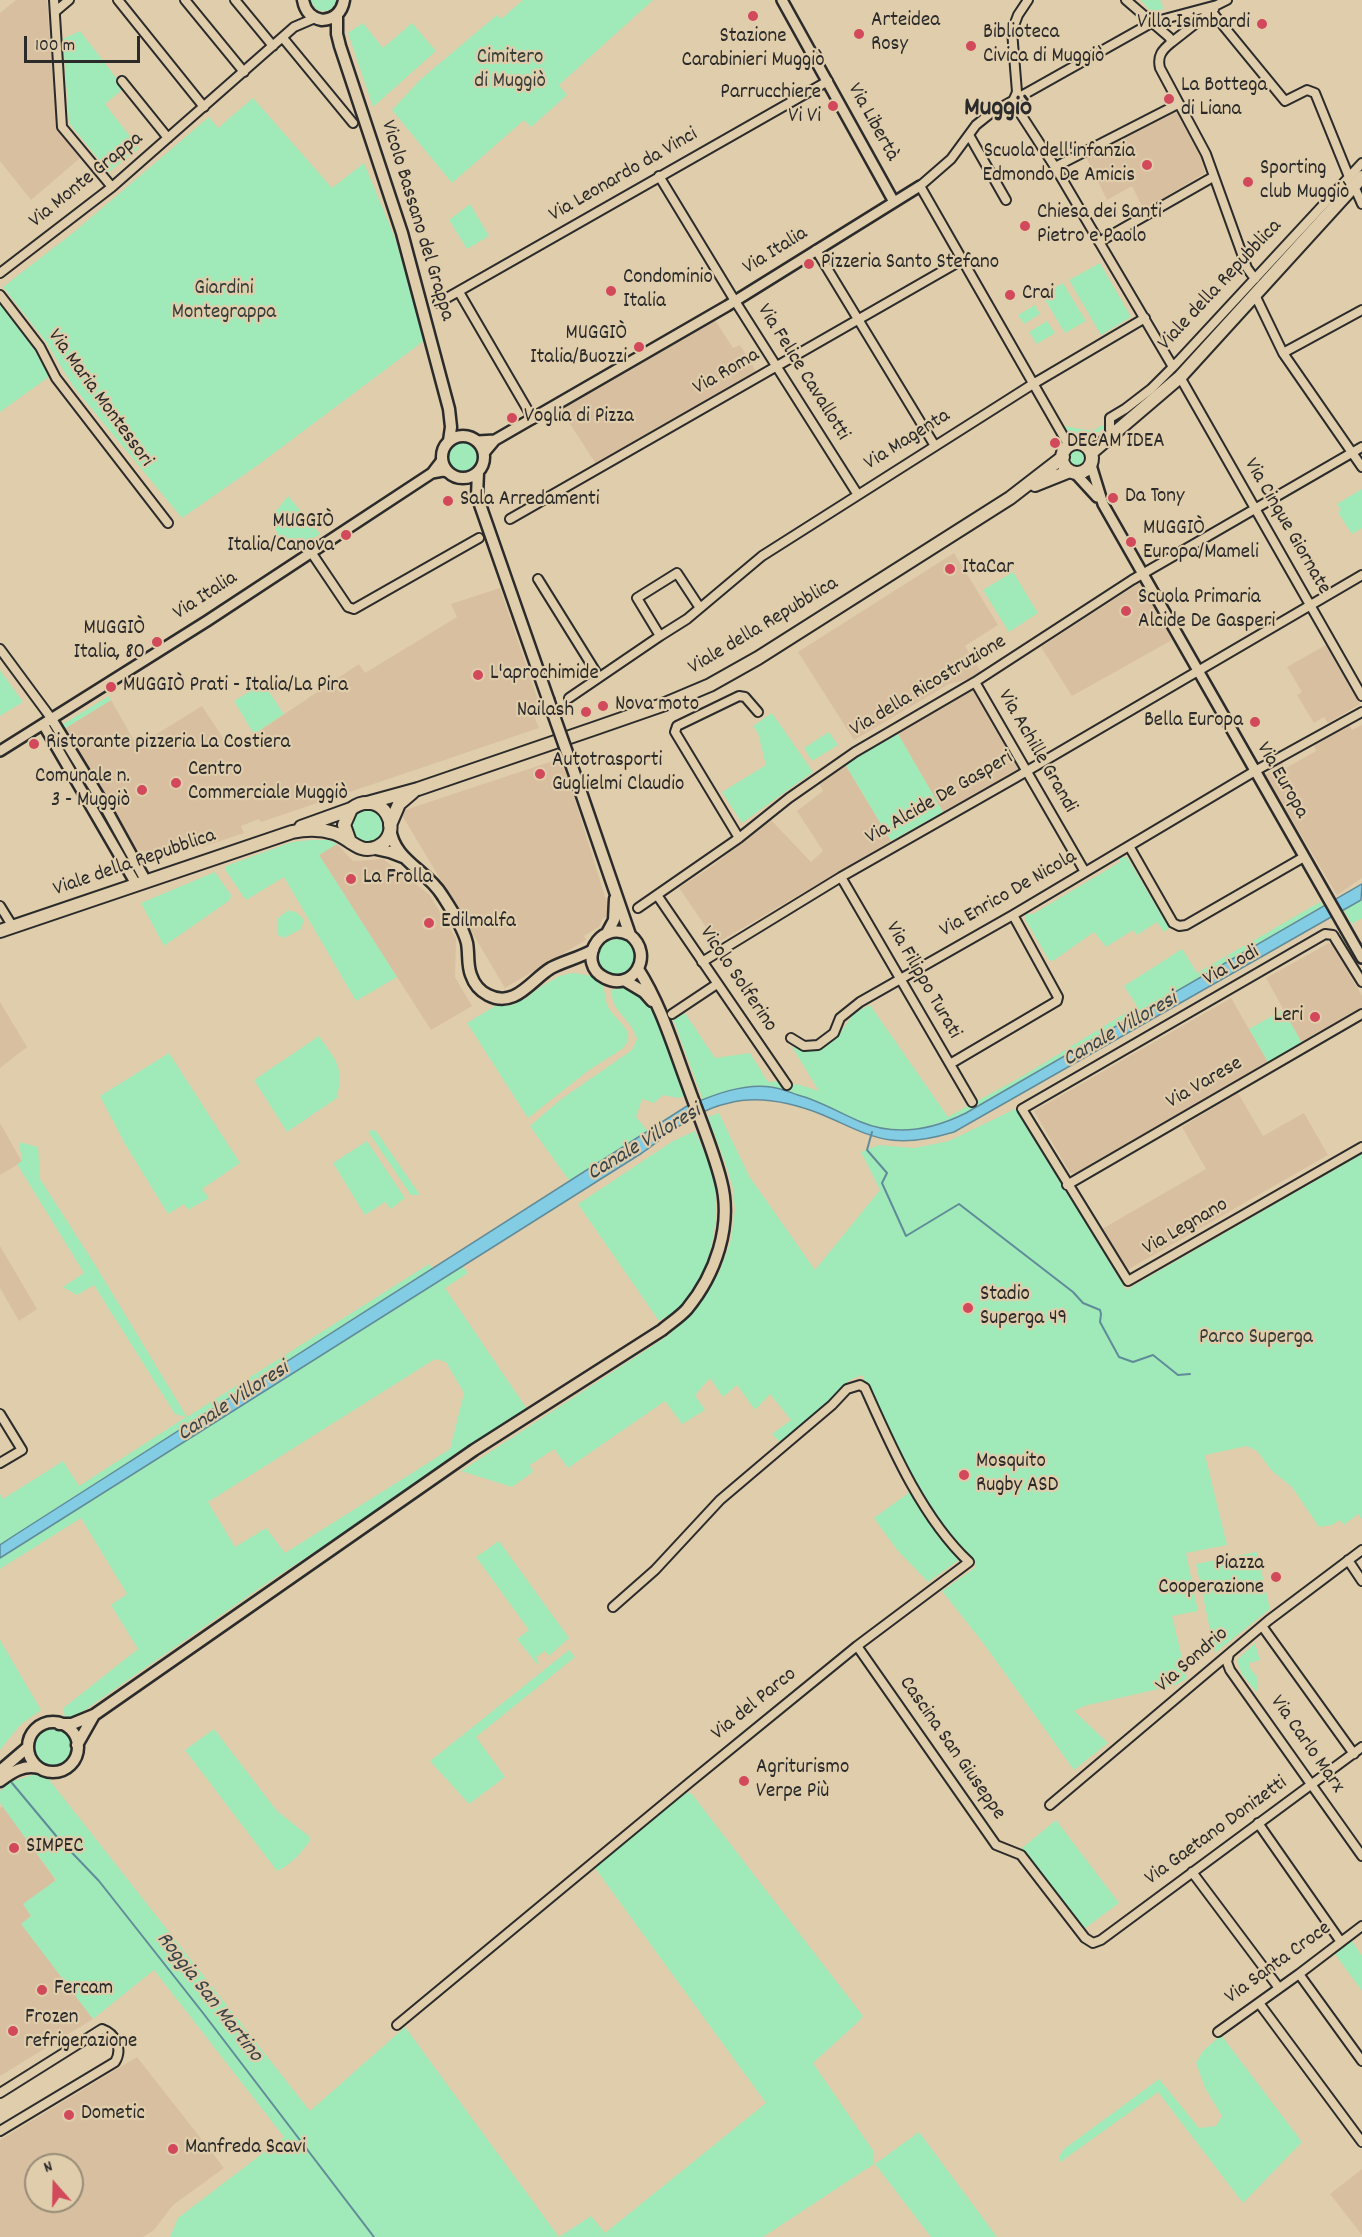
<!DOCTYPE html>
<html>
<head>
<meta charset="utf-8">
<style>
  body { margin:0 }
  #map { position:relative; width:1362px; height:2237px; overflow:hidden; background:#e0cdab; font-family:Dekko,sans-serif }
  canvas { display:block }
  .north { position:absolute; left:24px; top:2153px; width:60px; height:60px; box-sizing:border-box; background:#e0cdab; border:2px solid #988c78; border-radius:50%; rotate:340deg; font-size:16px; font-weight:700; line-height:24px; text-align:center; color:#2b2b2b }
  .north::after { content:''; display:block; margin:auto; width:21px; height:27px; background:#d1495b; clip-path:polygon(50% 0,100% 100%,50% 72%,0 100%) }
  .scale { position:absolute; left:24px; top:36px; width:116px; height:27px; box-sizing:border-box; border:3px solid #2b2b2b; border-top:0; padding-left:8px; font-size:18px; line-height:21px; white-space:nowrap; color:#2b2b2b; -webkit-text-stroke:4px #e0cdab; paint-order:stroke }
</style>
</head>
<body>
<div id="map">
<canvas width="1362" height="2237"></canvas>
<div class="north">N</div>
<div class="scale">100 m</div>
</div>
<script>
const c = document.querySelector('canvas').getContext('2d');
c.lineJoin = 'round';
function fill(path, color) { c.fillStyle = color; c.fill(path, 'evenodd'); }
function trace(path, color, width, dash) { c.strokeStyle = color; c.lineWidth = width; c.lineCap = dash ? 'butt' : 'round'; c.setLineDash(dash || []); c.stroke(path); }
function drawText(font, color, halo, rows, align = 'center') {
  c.font = font + ' Dekko,sans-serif'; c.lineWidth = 4.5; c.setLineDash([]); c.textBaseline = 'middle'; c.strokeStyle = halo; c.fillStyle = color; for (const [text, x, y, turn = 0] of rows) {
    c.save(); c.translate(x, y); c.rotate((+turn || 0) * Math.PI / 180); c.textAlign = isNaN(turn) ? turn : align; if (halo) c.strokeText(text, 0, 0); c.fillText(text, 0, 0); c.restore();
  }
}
fill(new Path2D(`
  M16,0H47L57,130L80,158L31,200L0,161V13Z
  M1176,109L1199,150L1205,173L1144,210L1132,186L1107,200L1086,157Z
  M715,320L733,348L740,345L756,371L596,464L561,410Z
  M954,553L998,625L965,646L981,672L973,678L949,684L854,740L798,652Z
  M1141,582L1172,640L1072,696L1041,647Z
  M500,588L539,703L530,707L539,728L261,822L259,819L241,826L244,833L202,847L199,840L180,849L175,855L165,858L137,849L64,729L111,700L137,746L202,706L231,750L359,664L365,673L457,617L451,604Z
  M1326,645L1360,704L1328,723L1324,717L1314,723L1297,695L1302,692L1287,667Z
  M973,689L1020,769L943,812L898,734Z
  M1349,724L1352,730L1362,725V878L1337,895L1265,775L1282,763L1286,768L1316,751L1314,745Z
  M562,758L611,916L603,918L599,927L584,936L586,940L505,988L402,815L405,810Z
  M845,764L891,841L717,943L679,888L711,867L771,820L811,862L823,851L797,811L823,791L819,783Z
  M337,844L353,861L383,859L429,894L456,938L455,977L472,1006L431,1030L319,855Z
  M1329,943L1333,945L1362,996V1009L1302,1043L1266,978Z
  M1231,998L1268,1062L1077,1174L1070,1173L1034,1111Z
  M0,1002L27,1047L0,1068Z
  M1238,1093L1263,1136L1304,1113L1328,1155L1129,1269L1125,1268L1102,1229L1206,1169L1182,1127Z
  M0,1123L22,1162L0,1175Z
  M0,1246L37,1309L19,1321L0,1288Z
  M3,1806L56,1881L23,1904L32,1916L22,1924L93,2019L0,2076V1808Z
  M137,2057L224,2168L173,2205L154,2230L143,2237H0V2140ZM36,2165H72V2201H36Z
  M1362,2169V2235L1330,2194Z`), '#d8bfa0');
fill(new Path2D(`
  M310,0H337C334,10 325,14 316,9Z
  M523,0H653L559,85L567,95L531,127L524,120L452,183L392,110L421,79L497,15L501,19Z
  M1141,0H1160L1164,9L1151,12Z
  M363,23L383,48L412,23L436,51L373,107L348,33Z
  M80,31L124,88L105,104L139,148L109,172L69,123L63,39Z
  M253,98L332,188L364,163L395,238L425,340L258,465L182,518L73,386L47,343L3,287L74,232L209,117L218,128Z
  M470,204L489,236L467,249L449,220Z
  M1100,263L1131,317L1101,335L1069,280Z
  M1063,283L1086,321L1065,333L1042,295Z
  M0,304L30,343L50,376L0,412Z
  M1035,305L1040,314L1024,324L1018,315Z
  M1047,321L1055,333L1037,344L1029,332Z
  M1102,425L1105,428L1084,441L1071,434L1063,426L1093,431Z
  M447 456a16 16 0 1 1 32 0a16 16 0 1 1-32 0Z
  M1068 458a9 9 0 1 1 18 0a9 9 0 1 1-18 0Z
  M1362,489V528L1352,534L1338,512L1341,510L1337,504Z
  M288,496L320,534L290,553L277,533L272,516Z
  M1013,572L1038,613L1009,632L983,590Z
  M0,670L23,702L0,716Z
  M263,683L284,714L254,734L234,701Z
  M109,696L111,700L64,729L63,724Z
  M772,713L813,772L742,823L722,792L766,765L758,733L753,726Z
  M829,732L838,745L812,761L804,748Z
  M898,734L943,812L891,841L845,764Z
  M350 826a17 17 0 1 1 34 0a17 17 0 1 1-34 0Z
  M311,840H329L337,844L319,855L397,977L356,1001L284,877L246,900L226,871V866L292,842Z
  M1127,857L1169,928L1164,932L1157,922L1137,935L1133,930L1106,947L1094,932L1053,961L1049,960L1025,919L1026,914H1033L1120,862V858Z
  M215,872L231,895L230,900L164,946L141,903Z
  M1362,900V918L1352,924L1344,910Z
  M1320,902L1323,906L966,1113C932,1130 897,1138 860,1122C840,1113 822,1102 801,1096C791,1093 780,1088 770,1087C747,1085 724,1092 703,1100L673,1019L685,1013L715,1058L750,1053L768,1082C786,1080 802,1086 819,1091L792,1047L812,1050L820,1049L836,1039L854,1013L870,1005L948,1117L1021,1077L1137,1006L1124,986L1182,949L1197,973Z
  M287,911C295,910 299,914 304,920L301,929L284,938L278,935L277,919Z
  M599 957a18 18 0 1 1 36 0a18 18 0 1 1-36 0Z
  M572,973C581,974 593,975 599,981C606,986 604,999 608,1007C615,1021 640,1032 622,1049L589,1070L528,1118L467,1023L495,1006L512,1005L525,999L539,988L559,976Z
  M627,986L651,1002L688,1095L678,1098L663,1095L654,1103L642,1099L636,1117L648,1131L570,1182L530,1126L560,1100L632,1050L637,1039C631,1017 610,1012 612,990Z
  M1283,1010L1302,1043L1268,1062L1249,1029Z
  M319,1036C337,1062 344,1066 337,1098L287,1132L254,1080Z
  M169,1053L240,1163L202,1189L209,1198L188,1210L184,1204L168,1214L125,1144L100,1096Z
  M1019,1107L1126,1290L1362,1154V1519L1358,1514L1344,1525L1340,1520L1332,1525L1319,1527L1292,1487L1272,1471L1257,1451L1247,1446L1205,1455L1227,1545L1186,1553L1198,1611L1172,1616L1187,1678L1176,1685L1084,1706L1074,1711L1108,1743L1074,1770L984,1644L942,1591L976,1567L930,1507L895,1449L862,1375L850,1380L782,1444L772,1434L791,1420L770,1394L755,1410L737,1385L723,1397L710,1378L695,1395L705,1410L682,1424L665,1401L568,1468L554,1449L530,1465L533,1472L512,1487L461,1471L669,1335L698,1305L719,1273L731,1240L735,1209L733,1188L726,1165L708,1117L719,1113L749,1176L815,1270L880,1190L861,1152L879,1145L914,1148L949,1141Z
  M370,1130L376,1131L420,1195H411L369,1133Z
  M695,1131C703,1149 712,1168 715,1188C720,1225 708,1283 678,1309C673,1314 665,1317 659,1321L578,1204L673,1141Z
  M367,1141L405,1198L391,1209L385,1202L365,1215L333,1163Z
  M19,1142L38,1147L40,1179L94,1263L187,1417L429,1264L433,1269L0,1545V1494L3,1499L63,1461L79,1486L186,1417L175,1414L94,1285L77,1295L63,1287L84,1273L17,1164L22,1161Z
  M462,1265L468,1273L445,1288L529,1412L267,1583L72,1719L65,1717L63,1709L66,1706L138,1649L111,1605L127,1594L81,1518L0,1569V1558ZM435,1359L446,1362L464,1393L450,1449L285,1553L266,1528L235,1547L208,1502Z
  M911,1491L959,1560L928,1582L897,1550L874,1518Z
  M499,1541L569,1638L549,1656L545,1651L536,1657L539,1663L537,1664L517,1639L529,1630L476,1557Z
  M1257,1552L1270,1609L1215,1653L1196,1564Z
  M0,1640L41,1710L20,1725L0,1750Z
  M1255,1643L1260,1660L1250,1663L1249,1667L1258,1678L1257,1692C1249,1683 1237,1671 1238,1659Z
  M569,1650L575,1657L476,1737L505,1777L469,1804L430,1761Z
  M214,1729L277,1811L310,1837V1841C300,1854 292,1864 277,1871L185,1750Z
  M35 1747a18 18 0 1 1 36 0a18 18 0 1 1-36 0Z
  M39,1773L47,1777L310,2111L405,2027L559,2237L591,2216L605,2233L766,2103L595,1868L684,1793H691L863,2016L858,2022L813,2063L874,2152V2164L763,2237H170L178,2218L284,2137L154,1970L93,2019L21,1924L31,1916L23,1904L56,1880L0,1803V1791L10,1782Z
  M1056,1820L1119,1903L1084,1929L1022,1848Z
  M1352,1941L1362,1956V1991L1335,1954Z
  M1221,2035L1302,2142L1243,2203L1158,2092L1059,2163L1060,2155L1064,2149L1159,2079L1199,2128L1216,2126L1222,2116L1205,2088L1196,2063L1203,2051Z
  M919,2132L997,2237H931L875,2164Z`), '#a0e9b8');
const water = new Path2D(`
  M1362,884L1361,900L954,1132C934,1138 912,1143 891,1140C867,1137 845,1124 823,1115C793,1103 760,1095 729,1103C695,1110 669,1134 642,1153L0,1558V1545L15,1535L687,1106C713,1095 743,1083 771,1087C780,1088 789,1092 798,1095C820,1101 840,1113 861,1122C897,1137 932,1130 966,1113Z`);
fill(water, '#83cde4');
trace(water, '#608c9a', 1.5);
trace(new Path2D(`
  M872,1132L867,1150L887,1173L882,1183L906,1236L959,1204L1073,1292L1083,1303L1100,1310L1101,1314L1100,1322L1119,1357L1133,1362L1153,1355L1178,1375L1190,1374
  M12,1783L57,1837L99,1881L203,2013L374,2237`), '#608c9a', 2);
const minor = new Path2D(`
  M54,0L62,127L112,187
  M118,0L204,107
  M185,0L244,72
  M235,0L273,46
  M1126,0L1169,37L1172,42L1214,9
  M56,11L69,0
  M1212,12L1285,101L1307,90L1315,93L1349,177
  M283,38L353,123
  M1172,42C1162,50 1157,56 1160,68L1206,154L1247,268L1255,279
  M122,81L168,138
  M1014,99L1020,113L1055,167L1173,367
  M1014,99L1017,92L1012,31L1018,15L1028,0
  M969,135L1006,200
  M1055,167L1178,104
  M659,176L735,301L858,495
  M1354,186L1362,204
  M1099,242L1213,177
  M816,250L935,446
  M0,273L112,187L294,27L315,18
  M459,292L533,419
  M0,295L40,347L56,378L168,523
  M1255,295L1283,353L1362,467
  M438,303L828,81
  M1283,353L1362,310
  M1180,377L1362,696
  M1110,430V418L1125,409L1151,389L1173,367L1362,163
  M1069,446L920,186L951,159L976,125L991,113L1153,22L1217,5L1227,0
  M510,519L962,260
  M311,552L348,607L354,609L479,538
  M538,579L599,677
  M660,636L637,598L677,573L700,608
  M0,649L51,718
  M975,682L1085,872
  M569,698L660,636L687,619L762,556L1033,384L1145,318
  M739,838L675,732L677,726L739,696L745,697L758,712
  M1129,846L1173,923L1179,926L1186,925L1304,857
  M841,877L972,1102
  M657,895L787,1085
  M0,906L13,927
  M638,908L739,838L789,798L855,752L975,682L1132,580L1362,447
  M702,962L841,877L1015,778L1362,575
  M1362,982L1336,940L1333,935L1325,934L1022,1109L1128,1281L1362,1147
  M672,1014L717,984
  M791,1038L804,1046L818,1045L834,1033L840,1018L860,1002L1013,915L1255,771L1362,712
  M950,1064L1057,1001L1058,997L1013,915
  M1067,1185L1362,1014
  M0,1414L22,1450L0,1463
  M1348,1560L1362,1581
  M1262,1626L1354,1754
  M857,1646L996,1845L1021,1855L1085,1938L1093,1943L1101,1940L1362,1747
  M1229,1654L1227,1662L1230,1670L1362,1856
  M1050,1805L1269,1620L1362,1550
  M1258,1823L1341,1942
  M1192,1872L1279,1988
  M1299,1974L1362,2061
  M1259,2003L1362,2142
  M397,2025L689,1783L857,1646L969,1562C922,1518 891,1446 865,1388L860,1385L847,1389L832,1405L720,1500L655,1570L613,1607
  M1218,2032L1299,1974L1362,1926
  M0,2093L102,2029C116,2034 123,2049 115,2062L0,2131`);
const tertiary = new Path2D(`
  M782,0L894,202
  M478,441L495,440
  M484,453L495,440L727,306L920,186
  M1091,465L1103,504L1362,958
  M432,473L443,471L448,472
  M1075,473L1097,497
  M51,718L103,803L146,881
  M43,724L136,884
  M0,751L207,621L432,473L442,460`);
const secondary = new Path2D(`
  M303,0C305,11 311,18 322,20C335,19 342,12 344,0
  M337,15V34L340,46L402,233L449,409L451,427L449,441
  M442 457a21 21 0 1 1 42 0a21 21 0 1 1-42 0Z
  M478,472L477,496L548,699
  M576,778L630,935C655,955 633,992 605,978C576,964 598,919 630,935
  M390,828C394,861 426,869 442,895C451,909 463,927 467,943C469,954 467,965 471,975C474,984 480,991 488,995C515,1009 531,980 551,968C564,961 579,958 593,950
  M372,848L390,852L403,857
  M607,933L614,920L615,899
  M624,980L644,992L652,1001
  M28 1747a25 25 0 1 1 50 0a25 25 0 1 1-50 0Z
  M59,1724H72L94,1715L474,1450L662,1330C670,1323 680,1317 687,1309C715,1275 733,1226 721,1181C713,1149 699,1117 688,1086C673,1046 661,1005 638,969
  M77,1745L94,1715
  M0,1771L28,1747
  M0,1781C12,1772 24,1764 39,1768`);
const primary = new Path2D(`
  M1062 458a15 15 0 1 1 30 0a15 15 0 1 1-30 0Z
  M1091,453L1180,377L1362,177
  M1035,485L1070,471
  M367,803L418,789L596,728L665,704L710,685L758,658L1010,498L1063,457
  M390,825L399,804L413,792
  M301,827L351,809
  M0,931L292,832C306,829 321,829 334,833C350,838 359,855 377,847C407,833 382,786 351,809L344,825L350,842`);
trace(minor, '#2b2b2b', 12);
trace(tertiary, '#2b2b2b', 14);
trace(secondary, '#2b2b2b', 15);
trace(primary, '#2b2b2b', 16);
trace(minor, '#e0cdab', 8);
trace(tertiary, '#e0cdab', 9);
trace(secondary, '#e0cdab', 10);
trace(primary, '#e0cdab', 12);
const secondaryBridge = new Path2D(`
  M548,699L576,778`);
trace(secondaryBridge, '#2b2b2b', 15, []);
trace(secondaryBridge, '#e0cdab', 10);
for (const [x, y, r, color] of [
  [753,16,6,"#d1495b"],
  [1262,24,6,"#d1495b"],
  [859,34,6,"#d1495b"],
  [971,46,6,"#d1495b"],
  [1169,99,6,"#d1495b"],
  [833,106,6,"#d1495b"],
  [1147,165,6,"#d1495b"],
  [1248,182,6,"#d1495b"],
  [1025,226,6,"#d1495b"],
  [809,264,6,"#d1495b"],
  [611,291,6,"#d1495b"],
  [1010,295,6,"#d1495b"],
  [639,347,6,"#d1495b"],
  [512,418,6,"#d1495b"],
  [1055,443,6,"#d1495b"],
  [1113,498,6,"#d1495b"],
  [448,501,6,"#d1495b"],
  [346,535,6,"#d1495b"],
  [1131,542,6,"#d1495b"],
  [950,569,6,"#d1495b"],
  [1126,611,6,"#d1495b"],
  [157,642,6,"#d1495b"],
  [478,675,6,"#d1495b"],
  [111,687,6,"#d1495b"],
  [603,706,6,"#d1495b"],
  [586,712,6,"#d1495b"],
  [1255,722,6,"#d1495b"],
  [34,744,6,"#d1495b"],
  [540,774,6,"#d1495b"],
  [176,783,6,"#d1495b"],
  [142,790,6,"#d1495b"],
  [351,879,6,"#d1495b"],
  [429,923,6,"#d1495b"],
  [1315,1017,6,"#d1495b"],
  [968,1308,6,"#d1495b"],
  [964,1475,6,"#d1495b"],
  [1276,1577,6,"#d1495b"],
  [744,1781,6,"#d1495b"],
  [14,1848,6,"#d1495b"],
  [42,1990,6,"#d1495b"],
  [13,2031,6,"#d1495b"],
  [69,2115,6,"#d1495b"],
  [173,2149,6,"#d1495b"]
]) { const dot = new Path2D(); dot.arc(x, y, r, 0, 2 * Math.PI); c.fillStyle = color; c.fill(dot); trace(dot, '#e0cdab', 2); }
drawText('21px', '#2b2b2b', '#e0cdab', [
  ["Arteidea",871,22],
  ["Rosy",871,46],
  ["Villa Isimbardi",1250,24,"right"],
  ["Biblioteca",983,34],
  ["Civica di Muggiò",983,58],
  ["Stazione",753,38,"center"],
  ["Carabinieri Muggiò",753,62,"center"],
  ["La Bottega",1181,87],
  ["di Liana",1181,111],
  ["Parrucchiere",821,94,"right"],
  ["Vi Vi",821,118,"right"],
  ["Scuola dell'infanzia",1135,153,"right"],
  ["Edmondo De Amicis",1135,177,"right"],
  ["Sporting",1260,170],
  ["club Muggiò",1260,194],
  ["Chiesa dei Santi",1037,214],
  ["Pietro e Paolo",1037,238],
  ["Pizzeria Santo Stefano",821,264],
  ["Condominio",623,279],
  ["Italia",623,303],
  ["Crai",1022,295],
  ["MUGGIÒ",627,335,"right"],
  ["Italia/Buozzi",627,359,"right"],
  ["Voglia di Pizza",524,418],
  ["DECAM IDEA",1067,443],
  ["Da Tony",1125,498],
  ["Sala Arredamenti",460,501],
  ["MUGGIÒ",334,523,"right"],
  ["Italia/Canova",334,547,"right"],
  ["MUGGIÒ",1143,530],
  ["Europa/Mameli",1143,554],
  ["ItaCar",962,569],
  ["Scuola Primaria",1138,599],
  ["Alcide De Gasperi",1138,623],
  ["MUGGIÒ",145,630,"right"],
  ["Italia, 80",145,654,"right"],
  ["L'aprochimide",490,675],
  ["MUGGIÒ Prati - Italia/La Pira",123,687],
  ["Nova moto",615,706],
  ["Nailash",574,712,"right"],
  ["Bella Europa",1243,722,"right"],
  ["Ristorante pizzeria La Costiera",46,744],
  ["Autotrasporti",552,762],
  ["Guglielmi Claudio",552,786],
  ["Centro",188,771],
  ["Commerciale Muggiò",188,795],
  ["Comunale n.",130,778,"right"],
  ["3 - Muggiò",130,802,"right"],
  ["La Frolla",363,879],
  ["Edilmalfa",441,923],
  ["Leri",1303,1017,"right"],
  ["Stadio",980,1296],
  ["Superga 49",980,1320],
  ["Mosquito",976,1463],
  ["Rugby ASD",976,1487],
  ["Piazza",1264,1565,"right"],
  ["Cooperazione",1264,1589,"right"],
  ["Agriturismo",756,1769],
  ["Verpe Più",756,1793],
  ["SIMPEC",26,1848],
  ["Fercam",54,1990],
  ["Frozen",25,2019],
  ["refrigerazione",25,2043],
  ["Dometic",81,2115],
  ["Manfreda Scavi",185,2149]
], 'left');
drawText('21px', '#373e39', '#e0cdab', [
  ["Cimitero",510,59],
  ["di Muggiò",510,83],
  ["Giardini",224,290],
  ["Montegrappa",224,314],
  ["Parco Superga",1256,1339]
]);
drawText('21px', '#2b2b2b', '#e0cdab', [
  ["Via Libertà",872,123,61],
  ["Via Leonardo da Vinci",624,176,-30],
  ["Via Monte Grappa",87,181,-39],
  ["Vicolo Bassano del Grappa",416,221,73],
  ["Via Italia",776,252,-32],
  ["Viale della Repubblica",1221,286,-47],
  ["Via Roma",727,373,-30],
  ["Via Felice Cavallotti",802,373,58],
  ["Via Maria Montessori",99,399,54],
  ["Via Magenta",908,441,-32],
  ["Via Cinque Giornate",1286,527,60],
  ["Via Italia",206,597,-33],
  ["Viale della Repubblica",764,627,-31],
  ["Via della Ricostruzione",929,687,-31],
  ["Via Achille Grandi",1036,752,60],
  ["Via Europa",1281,781,60],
  ["Via Alcide De Gasperi",940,799,-30],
  ["Viale della Repubblica",135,864,-19],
  ["Via Enrico De Nicola",1009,895,-30],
  ["Via Lodi",1232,967,-30],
  ["Vicolo Solferino",737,980,56],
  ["Via Filippo Turati",922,981,60],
  ["Via Varese",1205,1084,-30],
  ["Via Legnano",1186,1228,-30],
  ["Via Sondrio",1193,1661,-41],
  ["Via del Parco",755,1705,-39],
  ["Via Carlo Marx",1306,1745,55],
  ["Cascina San Giuseppe",951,1749,55],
  ["Via Gaetano Donizetti",1217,1832,-36],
  ["Via Santa Croce",1279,1964,-36]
]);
drawText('italic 22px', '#384347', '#e0cdab', [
  ["Canale Villoresi",1121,1031,-30],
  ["Canale Villoresi",645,1144,-31],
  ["Canale Villoresi",234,1403,-33],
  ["Roggia San Martino",208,1998,52]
]);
drawText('bold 27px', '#2b2b2b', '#e0cdab', [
  ["Muggiò",998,110]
]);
</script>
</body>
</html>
